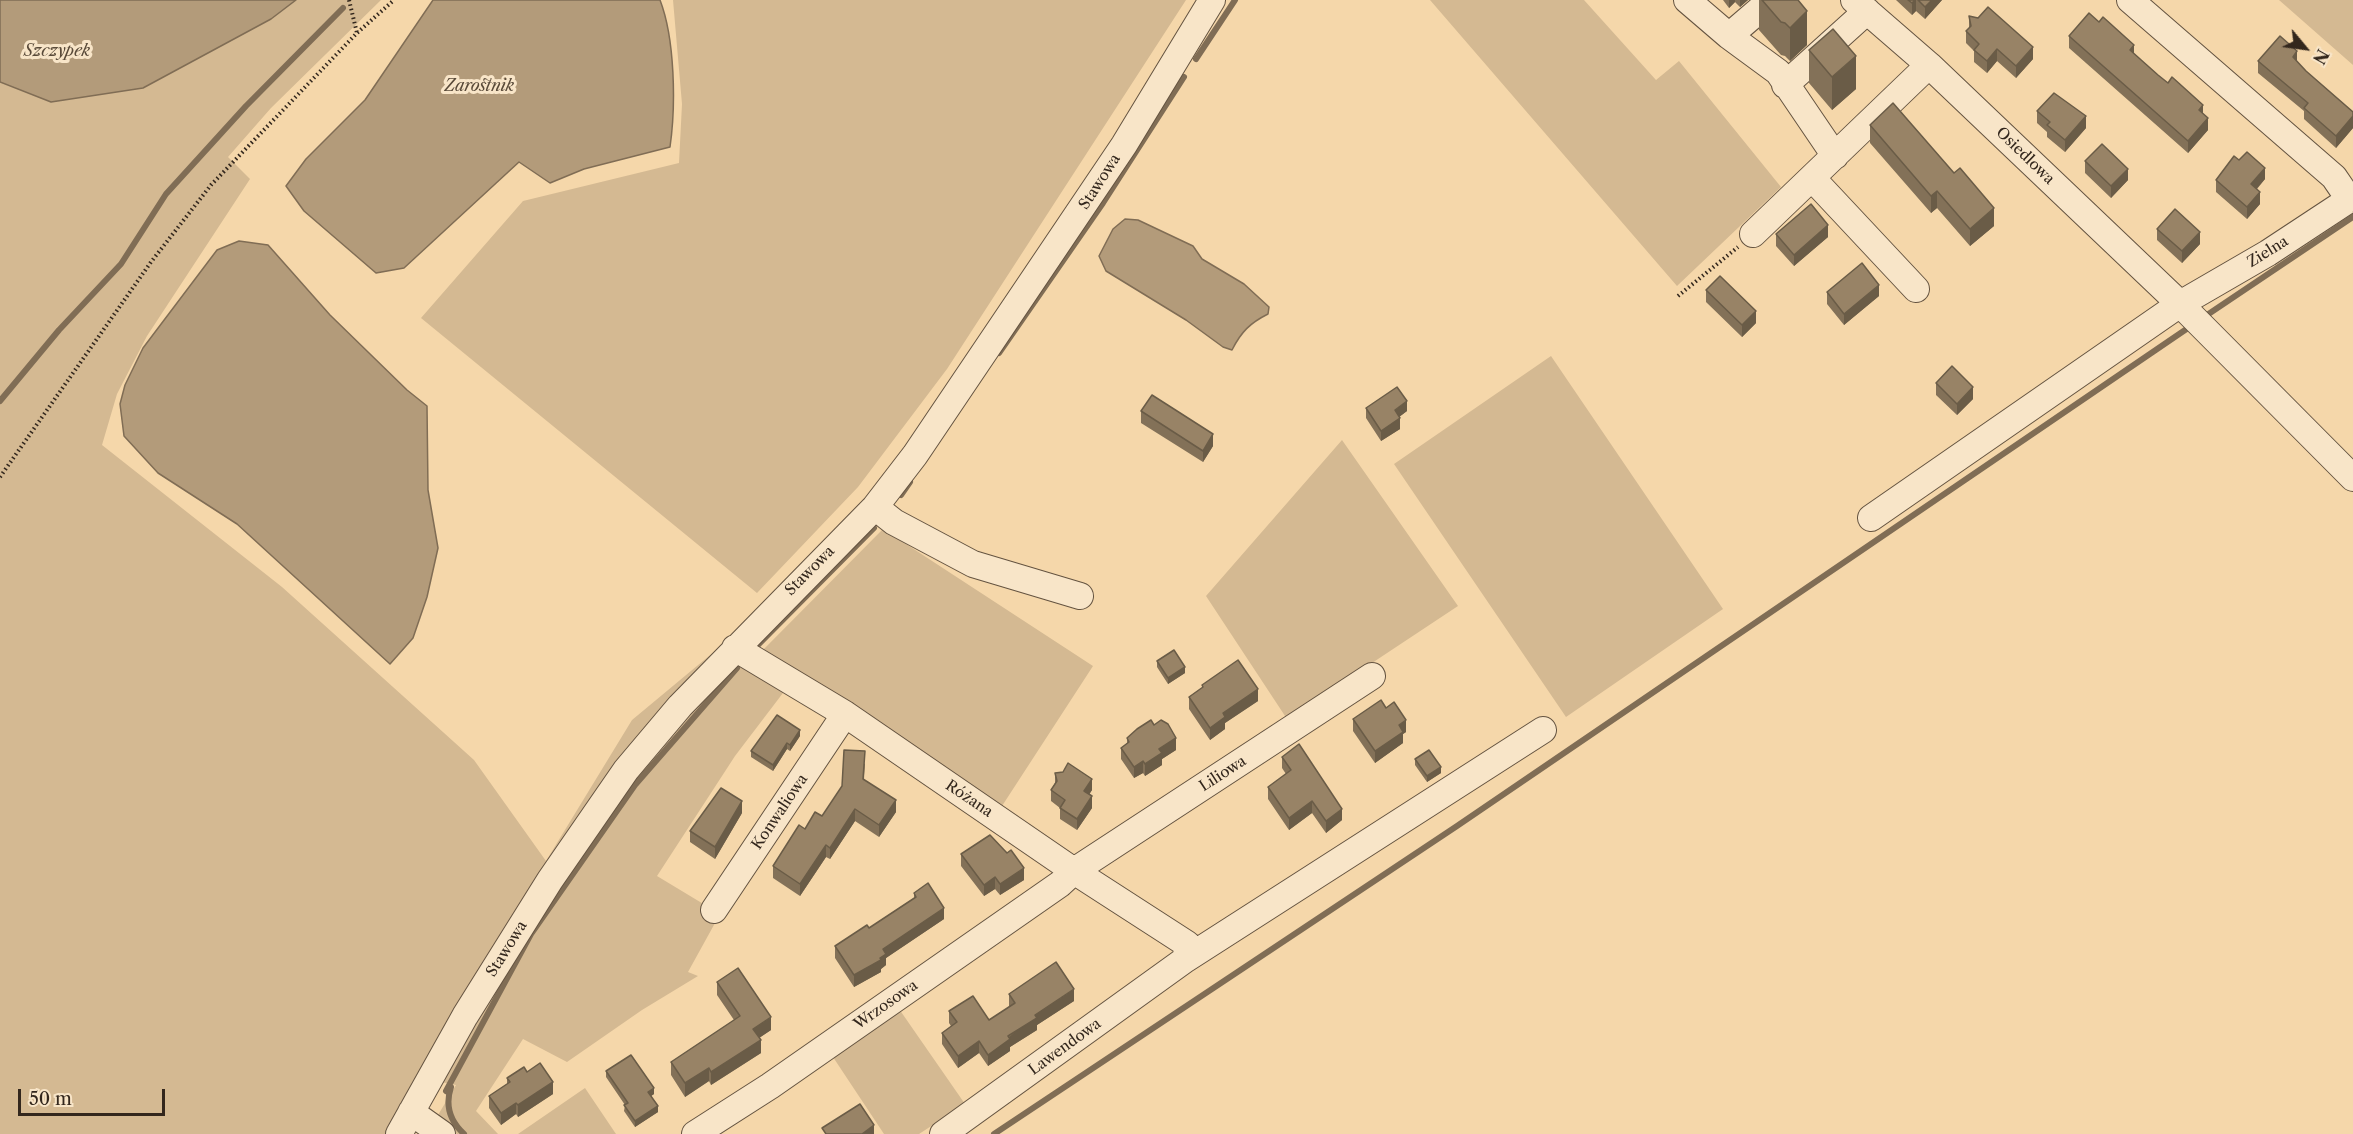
<!DOCTYPE html>
<html>
<head>
<meta charset="utf-8">
<style>
  body { margin:0 }
  #map { position:relative; width:2353px; height:1134px; overflow:hidden; background:#f5d7aa; font-family:"Libre Caslon Text",serif }
  canvas { display:block }
  .north { position:absolute; left:2275px; top:18px; width:60px; height:60px; -webkit-text-stroke:4px #f8e5c8; paint-order:stroke; rotate:119deg; font-size:16px; font-weight:700; line-height:24px; text-align:center; color:#33271d }
  .north::after { content:''; display:block; margin:auto; width:21px; height:27px; background:#33271d; clip-path:polygon(50% 0,100% 100%,50% 72%,0 100%) }
  .scale { position:absolute; left:18px; top:1089px; width:147px; height:27px; box-sizing:border-box; border:3px solid #33271d; border-top:0; padding-left:8px; font-size:18px; line-height:21px; white-space:nowrap; color:#33271d; -webkit-text-stroke:4px #f8e5c8; paint-order:stroke }
</style>
</head>
<body>
<div id="map">
<canvas width="2353" height="1134"></canvas>
<div class="north">N</div>
<div class="scale">50 m</div>
</div>
<script>
const c = document.querySelector('canvas').getContext('2d');
c.lineJoin = 'round';
function fill(path, color) { c.fillStyle = color; c.fill(path, 'evenodd'); }
function trace(path, color, width, dash) { c.strokeStyle = color; c.lineWidth = width; c.lineCap = dash ? 'butt' : 'round'; c.setLineDash(dash || []); c.stroke(path); }
function drawText(font, color, halo, rows, align = 'center') {
  c.font = font + ' "Libre Caslon Text",serif'; c.lineWidth = 6; c.setLineDash([]); c.textBaseline = 'middle'; c.strokeStyle = halo; c.fillStyle = color; for (const [text, x, y, turn = 0] of rows) {
    c.save(); c.translate(x, y); c.rotate((+turn || 0) * Math.PI / 180); c.textAlign = isNaN(turn) ? turn : align; if (halo) c.strokeText(text, 0, 0); c.fillText(text, 0, 0); c.restore();
  }
}
fill(new Path2D(`
  M296,0H381L271,108L228,157L250,179L147,336L117,394L102,445L282,587L474,760L546,861L632,720L721,646L786,689L735,756L657,876L720,914L688,972L698,976L642,1010L567,1062L523,1039L476,1111L498,1134H457L438,1115L456,1085L421,1078L394,1134H0V82L51,102L271,19Z
  M673,0H1186L947,369L858,487L757,593L421,318L523,201L679,163L682,104Z
  M1430,0H1584L1656,80L1679,61L1781,187L1677,286Z
  M2279,0H2353V65Z
  M1551,356L1723,609L1566,717L1394,464Z
  M1342,440L1458,606L1372,663L1374,667L1289,722L1206,596Z
  M883,529L1093,666L1002,806L759,654Z
  M897,1006L965,1104L919,1134H884L829,1051Z
  M585,1088L616,1134H518Z`), '#d4b992');
const water = new Path2D(`
  M0,0H296L271,19L143,88L51,102L0,82Z
  M433,0H660C675,39 676,105 670,147L584,169L550,183L519,162L404,268L376,273L304,211L286,186L306,159L365,100Z
  M1125,219L1138,220L1193,246L1202,259L1244,284L1269,307L1268,314C1250,323 1241,332 1232,350L1223,347L1186,320L1106,271L1099,256L1113,229Z
  M239,241L268,245L330,315L407,390L427,406L428,490L438,548L427,597L413,638L390,664L237,524L158,473L124,436L120,404L125,385L143,348L217,250Z`);
fill(water, '#b39b7a');
trace(water, '#806d55', 1.5);
trace(new Path2D(`
  M1196,59L1235,0
  M2204,317L2353,217
  M999,353L1103,203L1184,77
  M0,401L59,330L121,264L166,194L246,106L343,8
  M901,495L910,482
  M754,649L874,528
  M451,1087C445,1105 450,1121 464,1134
  M446,1091L531,934L635,785L737,668
  M994,1134L1457,826L2188,328`), '#806d55', 6);
const minor = new Path2D(`
  M1687,0L1729,36L1778,72L1835,156
  M1854,0L1929,65L2180,304L2353,478
  M2130,0L2334,177L2349,199
  M1729,36L1771,0
  M1785,85L1867,11
  M1812,178L1916,289
  M1753,234L1929,65
  M875,507L894,522L973,564L1080,596
  M1871,518L2180,304L2268,253L2353,197
  M735,648L845,714L1074,871L1187,944L1186,959
  M714,910L845,714
  M411,1112L442,1134
  M399,1134L465,1016L550,880L626,770L680,706L875,507L915,455L1124,145L1212,0
  M695,1134L770,1086L1060,884L1074,871L1372,676
  M943,1134L1186,959L1543,730`);
trace(minor, '#645340', 28);
trace(new Path2D(`
  M349,0L357,33
  M1678,296L1738,247
  M0,477L151,262L211,185L357,33L394,0`), '#33271d', 4, [1.5, 3]);
trace(minor, '#f8e5c8', 26);
fill(new Path2D(`
  M1723,0H1748L1740,7L1735,2L1729,8Z
  M1759,0H1798L1807,45L1790,61L1785,56L1781,55L1759,30Z
  M1896,0H1942L1925,19L1916,11L1912,15Z
  M1969,16L2033,59L2016,78L1997,61L1987,73L1974,62V51L1966,43V31L1969,28Z
  M2069,36L2134,54L2203,114L2208,130L2188,153L2069,48Z
  M1809,50L1856,89L1832,110L1809,83Z
  M2258,61H2297L2306,71L2353,112V128L2336,148L2304,119V111L2258,73Z
  M2037,111L2086,128L2065,152L2047,137V132L2037,123Z
  M1870,125L1994,226L1970,246L1937,208L1931,213L1870,143Z
  M2085,161L2128,180L2111,198L2085,173Z
  M2265,179L2257,189L2260,204L2247,219L2216,192V180Z
  M2157,229L2200,244L2182,263L2157,240Z
  M1776,234L1828,237L1794,266L1776,246Z
  M1706,290L1756,323L1742,337L1706,302Z
  M1827,292L1879,296L1844,325L1827,304Z
  M1936,383L1973,399L1957,415L1936,395Z
  M1366,408L1407,411L1399,417L1400,429L1381,441L1366,418Z
  M1141,411L1213,446L1203,462L1141,423Z
  M1157,661L1185,673L1168,684L1157,667Z
  M1202,685L1258,701L1225,723V729L1210,740L1189,709V697L1202,688Z
  M1386,708L1406,732L1403,734V743L1375,763L1353,731V719Z
  M1154,725L1176,750L1162,759V765L1145,776L1143,773L1134,778L1121,759V748L1127,743V738Z
  M800,736L790,751L787,749L773,771L751,757V751Z
  M1282,757L1342,820L1326,833L1312,813L1289,830L1268,799V787L1286,774L1282,768Z
  M1415,759L1441,773L1427,782L1415,765Z
  M865,763L864,779L896,812L879,837L855,821L830,859L826,857L800,896L773,878V866L822,816Z
  M1055,773L1092,790L1089,794L1092,808L1077,830L1060,819V808L1051,801V790L1055,783Z
  M742,813L715,859L690,842V831Z
  M1007,853L1024,880L1000,895L995,889L984,896L961,866V854Z
  M914,893L944,919L886,958V965L881,969V972L854,987L835,958V946L869,928L914,898Z
  M717,982L771,1030L759,1038L761,1053L711,1085L709,1081L685,1097L671,1075V1062L734,1020L717,995Z
  M1009,994L1074,1001L1037,1025V1030L1010,1047V1051L988,1066L979,1053L958,1068L942,1044V1033L951,1026L949,1023V1011L989,1020L1009,1007Z
  M606,1071L654,1094L651,1096L658,1112L635,1127L624,1111L625,1105L606,1077Z
  M527,1072L553,1094L518,1117L516,1114L501,1125L489,1108V1096L507,1084V1078Z`), '#837158');
fill(new Path2D(`
  M1729,0H1735V2L1729,8Z
  M1740,0H1748L1740,7Z
  M1915,0H1916V11L1912,15V3Z
  M1932,0H1942L1925,19V7Z
  M1807,11V45L1790,61V28Z
  M2134,45V57L2130,50Z
  M2033,47V59L2016,78V66Z
  M1997,49V61L1987,73V61Z
  M2297,51V63L2293,57Z
  M1856,56V89L1832,110V77Z
  M2203,105V117L2199,110Z
  M2086,116V128L2065,152V140Z
  M2353,116V128L2336,148V136Z
  M2208,118V130L2188,153V141Z
  M2265,168V179L2251,195V184Z
  M2128,169V180L2111,198V186Z
  M1937,191V208L1931,213V196Z
  M2260,192V204L2247,219V207Z
  M1994,208V226L1970,246V229Z
  M1828,225V237L1794,266V255Z
  M2200,232V244L2182,263V251Z
  M1879,285V296L1844,325V314Z
  M1756,311V323L1742,337V325Z
  M1973,387V399L1957,415V404Z
  M1407,401V411L1395,420V410Z
  M1400,418V429L1381,441V431Z
  M1213,434V446L1203,462V451Z
  M1185,667V673L1168,684V678Z
  M1258,689V701L1225,723V729L1210,740V728L1223,713Z
  M1406,720V732L1403,734V743L1375,763V751L1399,725Z
  M800,730V736L790,751V745Z
  M1176,738V750L1162,759V765L1145,776V764L1159,749Z
  M787,743V749L773,771V765Z
  M1143,761V773L1134,778V767Z
  M1441,767V773L1427,782V776Z
  M1092,779V790L1084,803V791Z
  M1092,796V808L1077,830V819Z
  M896,800V812L879,837V825Z
  M742,801V813L715,859V847Z
  M1312,801V813L1289,830V818Z
  M855,809V821L830,859V848Z
  M1342,809V820L1326,833V821Z
  M826,845V857L800,896V884Z
  M1024,868V880L1000,895V884Z
  M995,877V889L984,896V885Z
  M944,908V919L886,958V965L881,969V972L854,987V975L883,949Z
  M1074,989V1001L1037,1025V1030L1010,1047V1051L988,1066V1055L1035,1015Z
  M771,1017V1030L753,1042V1029Z
  M761,1040V1053L711,1085V1072Z
  M979,1041V1053L958,1068V1056Z
  M709,1068V1081L685,1097V1083Z
  M553,1082V1094L518,1117V1105Z
  M654,1088V1094L648,1098V1092Z
  M516,1103V1114L501,1125V1113Z
  M658,1106V1112L635,1127V1121Z
  M874,1125V1134H862Z`), '#6a5c47');
const building = new Path2D(`
  M1762,0H1798L1807,11L1790,28L1785,23L1781,22Z
  M1908,0H1915L1912,3Z
  M1918,0H1932L1925,7Z
  M1988,7L2033,47L2016,66L1997,49L1987,61L1974,50L1979,44L1966,31L1971,26L1969,16L1978,18Z
  M2089,13L2099,22L2103,17L2134,45L2130,50L2158,75L2168,83L2172,77L2203,105L2199,110L2208,118L2188,141L2069,36Z
  M1833,29L1856,56L1832,77L1809,50Z
  M2280,36L2297,51L2293,57L2306,71L2353,112V116L2336,136L2304,108L2308,103L2258,61Z
  M2054,93L2086,116L2065,140L2047,125L2050,122L2037,111Z
  M1893,103L1954,173L1960,168L1994,208L1970,229L1937,191L1931,196L1870,125Z
  M2102,144L2128,169L2111,186L2085,161Z
  M2247,152L2265,168L2251,184L2260,192L2247,207L2216,180L2234,156L2239,160Z
  M1811,204L1828,225L1794,255L1776,234Z
  M2175,209L2200,232L2182,251L2157,229Z
  M1862,263L1879,285L1844,314L1827,292Z
  M1720,276L1756,311L1742,325L1706,290Z
  M1952,366L1973,387L1957,404L1936,383Z
  M1397,387L1407,401L1395,410L1400,418L1381,431L1366,408Z
  M1152,395L1213,434L1203,451L1141,411Z
  M1174,650L1185,667L1168,678L1157,661Z
  M1238,660L1258,689L1223,713L1225,717L1210,728L1189,697L1203,687L1202,685Z
  M1381,700L1386,708L1394,702L1406,720L1399,725L1403,732L1375,751L1353,719Z
  M777,715L800,730L790,745L787,743L773,765L751,751Z
  M1151,720L1154,725L1161,720L1168,724L1176,738L1159,749L1162,753L1145,764L1143,761L1134,767L1121,748L1129,742L1127,738L1137,729Z
  M1299,744L1342,809L1326,821L1312,801L1289,818L1268,787L1291,770L1282,757Z
  M844,750L865,751L863,779L896,800L879,825L855,809L830,848L826,845L800,884L773,866L799,825L805,829L815,812L822,816L842,786Z
  M1429,750L1441,767L1427,776L1415,759Z
  M1068,763L1092,779L1084,791L1092,796L1077,819L1060,808L1065,800L1051,790L1057,781L1055,773L1063,772Z
  M721,788L742,801L715,847L690,831Z
  M990,835L1007,853L1011,850L1024,868L1000,884L995,877L984,885L961,854Z
  M928,883L944,908L883,949L886,954L880,958L881,960L854,975L835,946L867,925L869,928L916,897L914,893Z
  M1056,962L1074,989L1035,1015L1037,1018L1008,1036L1010,1039L988,1055L979,1041L958,1056L942,1033L957,1022L949,1011L973,996L989,1020L1015,1003L1009,994Z
  M738,968L771,1017L753,1029L761,1040L711,1072L709,1068L685,1083L671,1062L740,1016L717,982Z
  M631,1055L654,1088L648,1092L658,1106L635,1121L624,1105L628,1103L606,1071Z
  M540,1063L553,1082L518,1105L516,1103L501,1113L489,1096L510,1082L507,1078L524,1067L527,1072Z
  M860,1104L874,1125L862,1134H826L822,1128Z`);
fill(building, '#988366');
trace(building, '#6a5c47', 1.5);
drawText('15px', '#33271d', '#f8e5c8', [
  ["Osiedlowa",2025,156,44],
  ["Stawowa",1100,182,-57],
  ["Zielna",2268,252,-32],
  ["Stawowa",810,571,-45],
  ["Liliowa",1223,774,-33],
  ["Różana",969,799,34],
  ["Konwaliowa",780,812,-56],
  ["Stawowa",507,949,-58],
  ["Wrzosowa",886,1005,-35],
  ["Lawendowa",1065,1047,-36]
]);
drawText('italic 16px', '#594a39', '#f8e5c8', [
  ["Szczypek",57,51],
  ["Zarostnik",479,86]
]);
</script>
</body>
</html>
